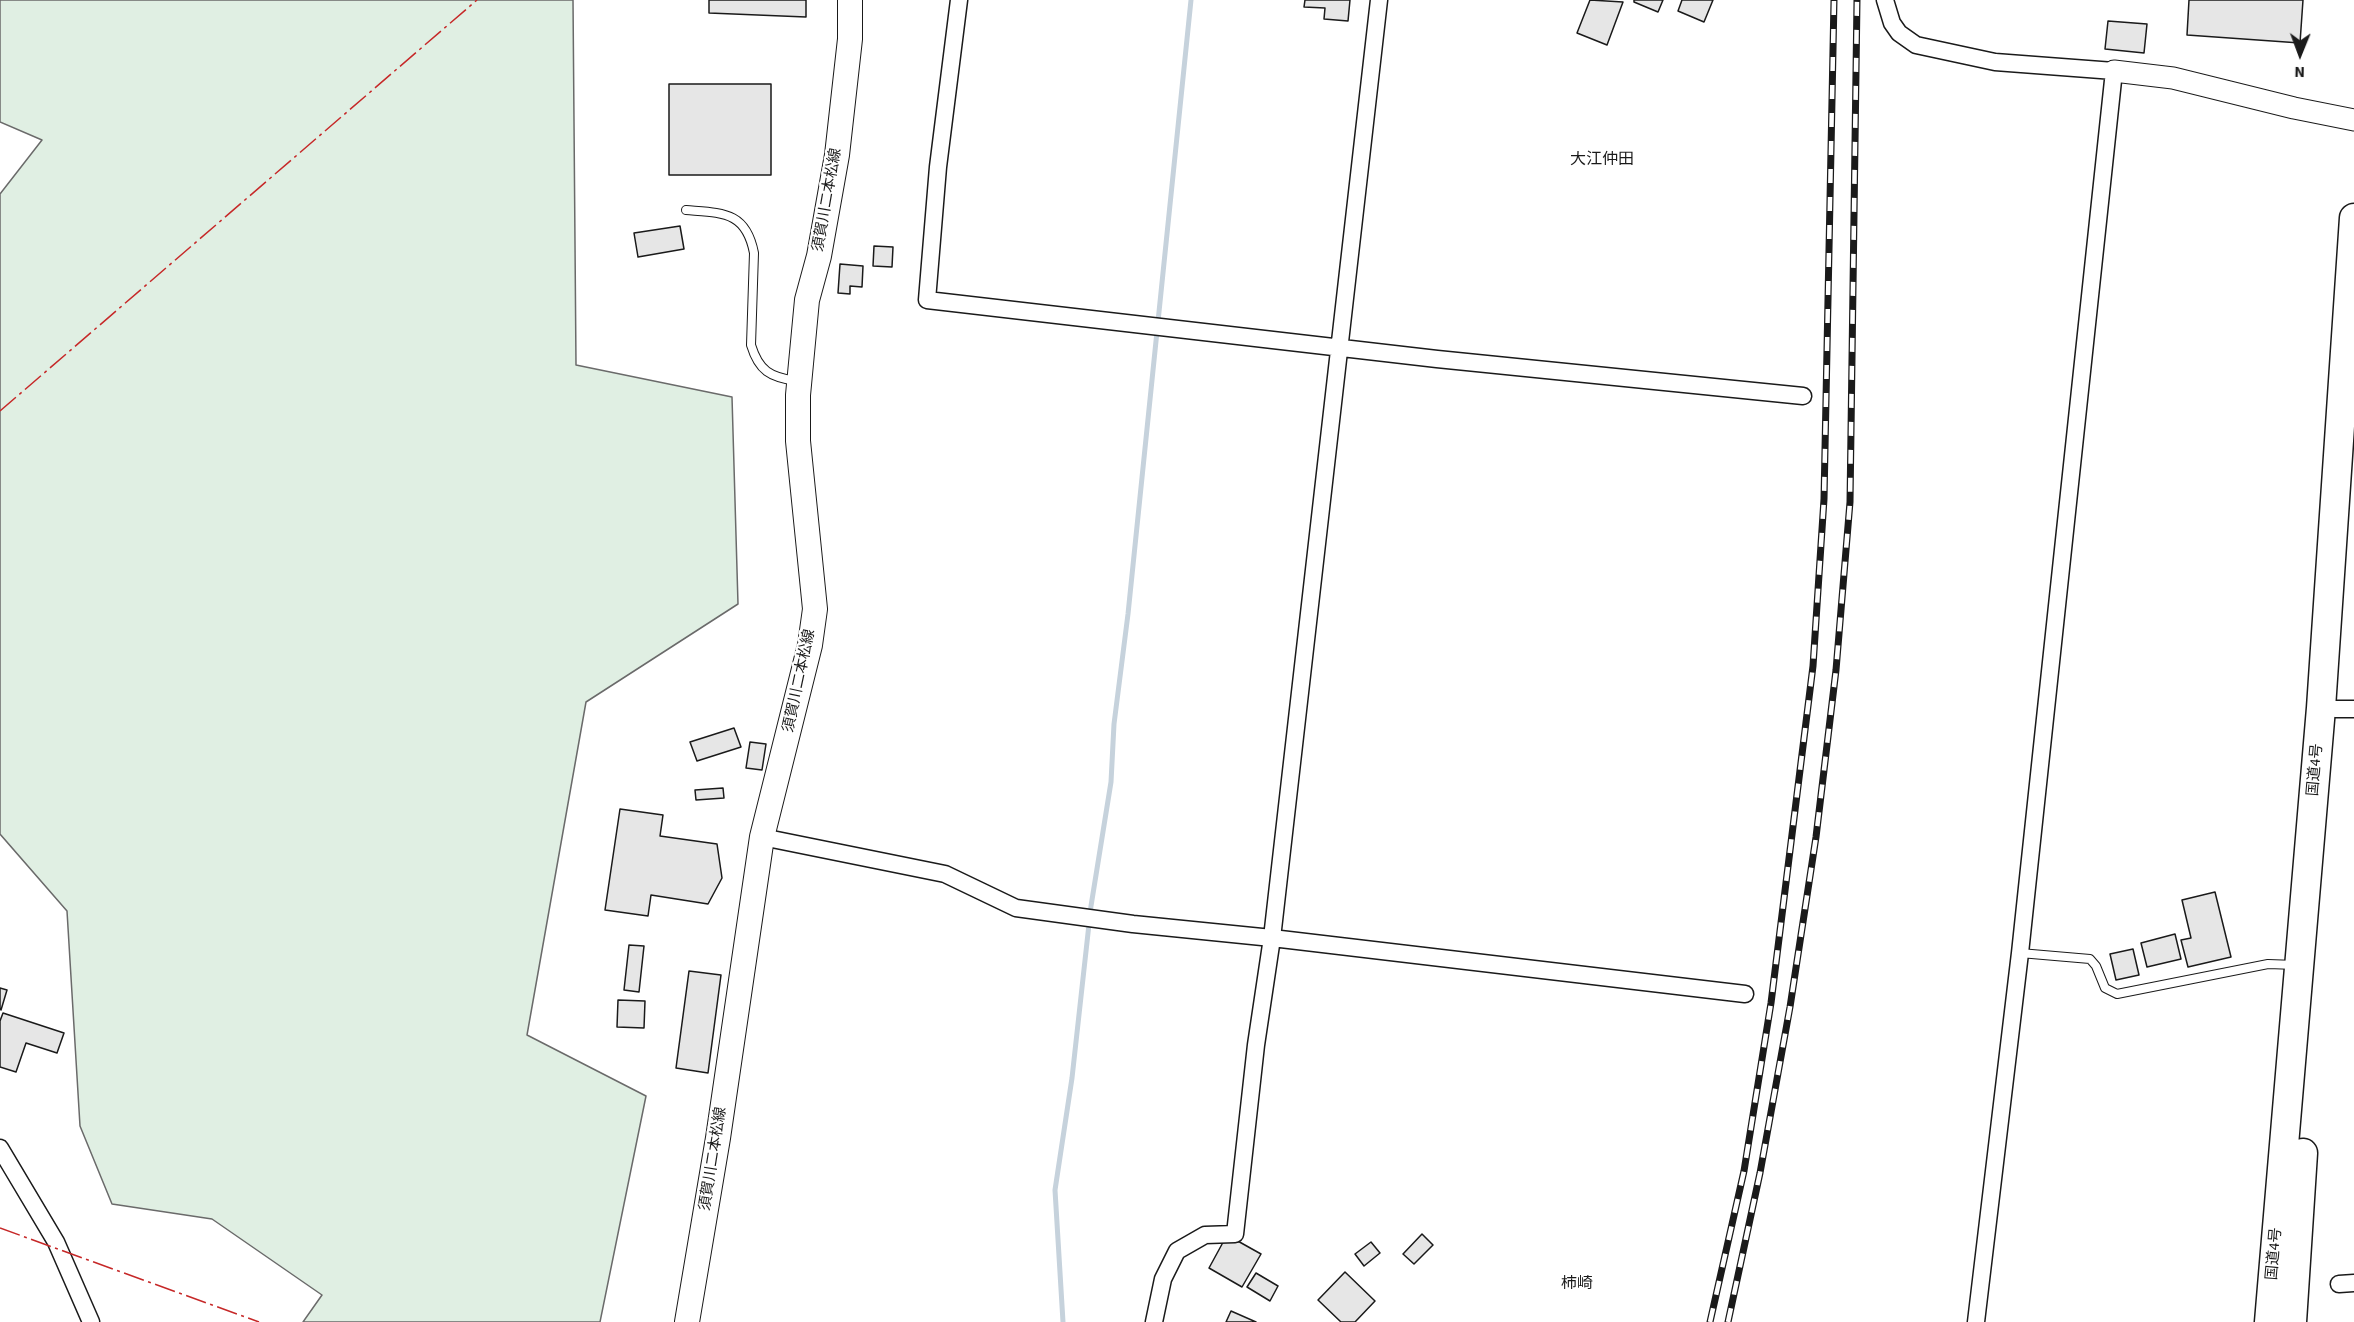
<!DOCTYPE html>
<html>
<head>
<meta charset="utf-8">
<style>
  body { margin:0 }
  #map { position:relative; width:2354px; height:1322px; overflow:hidden; background:#fff; font-family:"Source Sans 3",sans-serif }
  canvas { display:block }
  .north { position:absolute; left:2270px; top:24px; width:60px; height:60px; -webkit-text-stroke:4px #fff; paint-order:stroke; rotate:181deg; font-size:16px; font-weight:700; line-height:24px; text-align:center; color:#1a1a1a }
  .north::after { content:''; display:block; margin:auto; width:21px; height:27px; background:#1a1a1a; clip-path:polygon(50% 0,100% 100%,50% 72%,0 100%) }
</style>
</head>
<body>
<div id="map">
<canvas width="2354" height="1322"></canvas>
<div class="north">N</div>
</div>
<script>
const c = document.querySelector('canvas').getContext('2d');
c.lineJoin = 'round';
function fill(path, color) { c.fillStyle = color; c.fill(path, 'evenodd'); }
function trace(path, color, width, dash) { c.strokeStyle = color; c.lineWidth = width; c.lineCap = dash ? 'butt' : 'round'; c.setLineDash(dash || []); c.stroke(path); }
function drawText(font, color, halo, rows, align = 'center') {
  c.font = font + ' "Source Sans 3","Noto Sans JP",sans-serif'; c.lineWidth = 4.5; c.setLineDash([]); c.textBaseline = 'middle'; c.strokeStyle = halo; c.fillStyle = color; for (const [text, x, y, turn = 0] of rows) {
    c.save(); c.translate(x, y); c.rotate((+turn || 0) * Math.PI / 180); c.textAlign = isNaN(turn) ? turn : align; if (halo) c.strokeText(text, 0, 0); c.fillText(text, 0, 0); c.restore();
  }
}
const green = new Path2D(`
  M0,0H573L576,365L732,397L738,604L586,702L527,1035L646,1096L600,1322H303L322,1295L212,1219L112,1204L80,1126L67,911L0,834V194L42,140L0,122Z`);
fill(green, '#e0efe3');
trace(green, '#6a6a6a', 1.5);
trace(new Path2D(`
  M1063,1322L1055,1190L1072,1078L1091,906L1111,782L1114,724L1128,614L1191,0`), '#c6d2dc', 5);
const building = new Path2D(`
  M709,0H806V17L709,13Z
  M1305,0H1350L1348,21L1324,19L1325,8L1304,7Z
  M1590,0L1623,2L1607,45L1577,33Z
  M1634,0H1663L1658,12L1634,2Z
  M1682,0H1713L1704,22L1678,11Z
  M2189,0H2303L2300,43L2187,35Z
  M2108,21L2147,24L2144,53L2105,49Z
  M669,84H771V175H669Z
  M680,226L684,249L638,257L634,233Z
  M874,246L893,247L892,267L873,266Z
  M840,264L863,266L862,287L850,286V294L838,293Z
  M734,728L741,747L697,761L690,742Z
  M750,742L766,744L762,770L746,768Z
  M723,788L724,798L696,800L695,790Z
  M620,809L663,815L660,836L717,844L722,878L708,904L651,895L648,916L605,910Z
  M2215,892L2231,957L2188,967L2181,940L2191,938L2182,900Z
  M2175,934L2181,959L2147,967L2141,943Z
  M629,945L644,946L639,992L624,990Z
  M2133,949L2139,975L2116,980L2110,954Z
  M689,971L721,975L708,1073L676,1068Z
  M0,988L7,990L1,1010L0,1009Z
  M618,1000L645,1001L644,1028L617,1027Z
  M3,1013L64,1033L57,1053L26,1043L16,1072L0,1067V1021Z
  M1422,1234L1433,1245L1414,1264L1403,1254Z
  M1227,1235L1261,1254L1242,1287L1209,1268Z
  M1371,1242L1380,1253L1364,1266L1355,1254Z
  M1345,1272L1375,1301L1355,1322H1341L1318,1300Z
  M1256,1273L1278,1286L1270,1301L1247,1287Z
  M1231,1311L1256,1322H1226Z`);
fill(building, '#e6e6e6');
trace(building, '#1a1a1a', 1.5);
const service = new Path2D(`
  M686,210C722,213 746,211 754,253L751,345C759,371 770,377 796,381
  M2020,953L2090,959L2096,966L2105,988L2117,994L2268,964L2296,965`);
const minor = new Path2D(`
  M959,0L938,167L927,300L1437,359L1803,396
  M1885,0L1892,23L1899,33L1916,45L1995,62L2114,71L2020,953L1976,1322
  M2335,709H2354
  M762,837L945,874L1016,908L1133,924L1272,938L1745,994
  M0,1148L56,1242L91,1322
  M2339,1284L2354,1283
  M1154,1322L1163,1279L1177,1251L1205,1235L1235,1234L1256,1045L1272,938L1379,0`);
const tertiary = new Path2D(`
  M2114,71L2173,78L2294,108L2354,120`);
const secondary = new Path2D(`
  M687,1322L718,1138L762,837L810,645L815,609L798,441V395L807,300L819,256L837,155L850,39V0`);
const trunk = new Path2D(`
  M2269,1322L2321,708L2354,218
  M2292,1322L2303,1153`);
trace(service, '#1a1a1a', 10);
trace(minor, '#1a1a1a', 19);
trace(tertiary, '#1a1a1a', 23);
trace(secondary, '#1a1a1a', 26);
trace(trunk, '#1a1a1a', 31);
trace(service, '#fff', 8);
trace(minor, '#fff', 16);
trace(tertiary, '#fff', 21);
trace(secondary, '#fff', 24);
trace(trunk, '#fff', 28);
const rail = new Path2D(`
  M1710,1322L1744,1171L1771,1003L1813,666L1824,499L1834,0
  M1728,1322L1760,1173L1790,1007L1816,837L1836,670L1850,502L1857,0`);
trace(rail, '#1a1a1a', 7);
trace(rail, '#fff', 4.5, [14]);
trace(new Path2D(`
  M0,411L477,0
  M0,1228L259,1322`), '#c62828', 1.5, [21, 4.5, 3, 4.5]);
drawText('15px', '#1a1a1a', '#fff', [
  ["須賀川二本松線",828,200,-80],
  ["須賀川二本松線",800,681,-78],
  ["国道4号",2316,770,-85],
  ["須賀川二本松線",714,1159,-81],
  ["国道4号",2275,1254,-85]
]);
drawText('16px', '#1a1a1a', '#fff', [
  ["大江仲田",1602,160],
  ["柿崎",1577,1284]
]);
</script>
</body>
</html>
